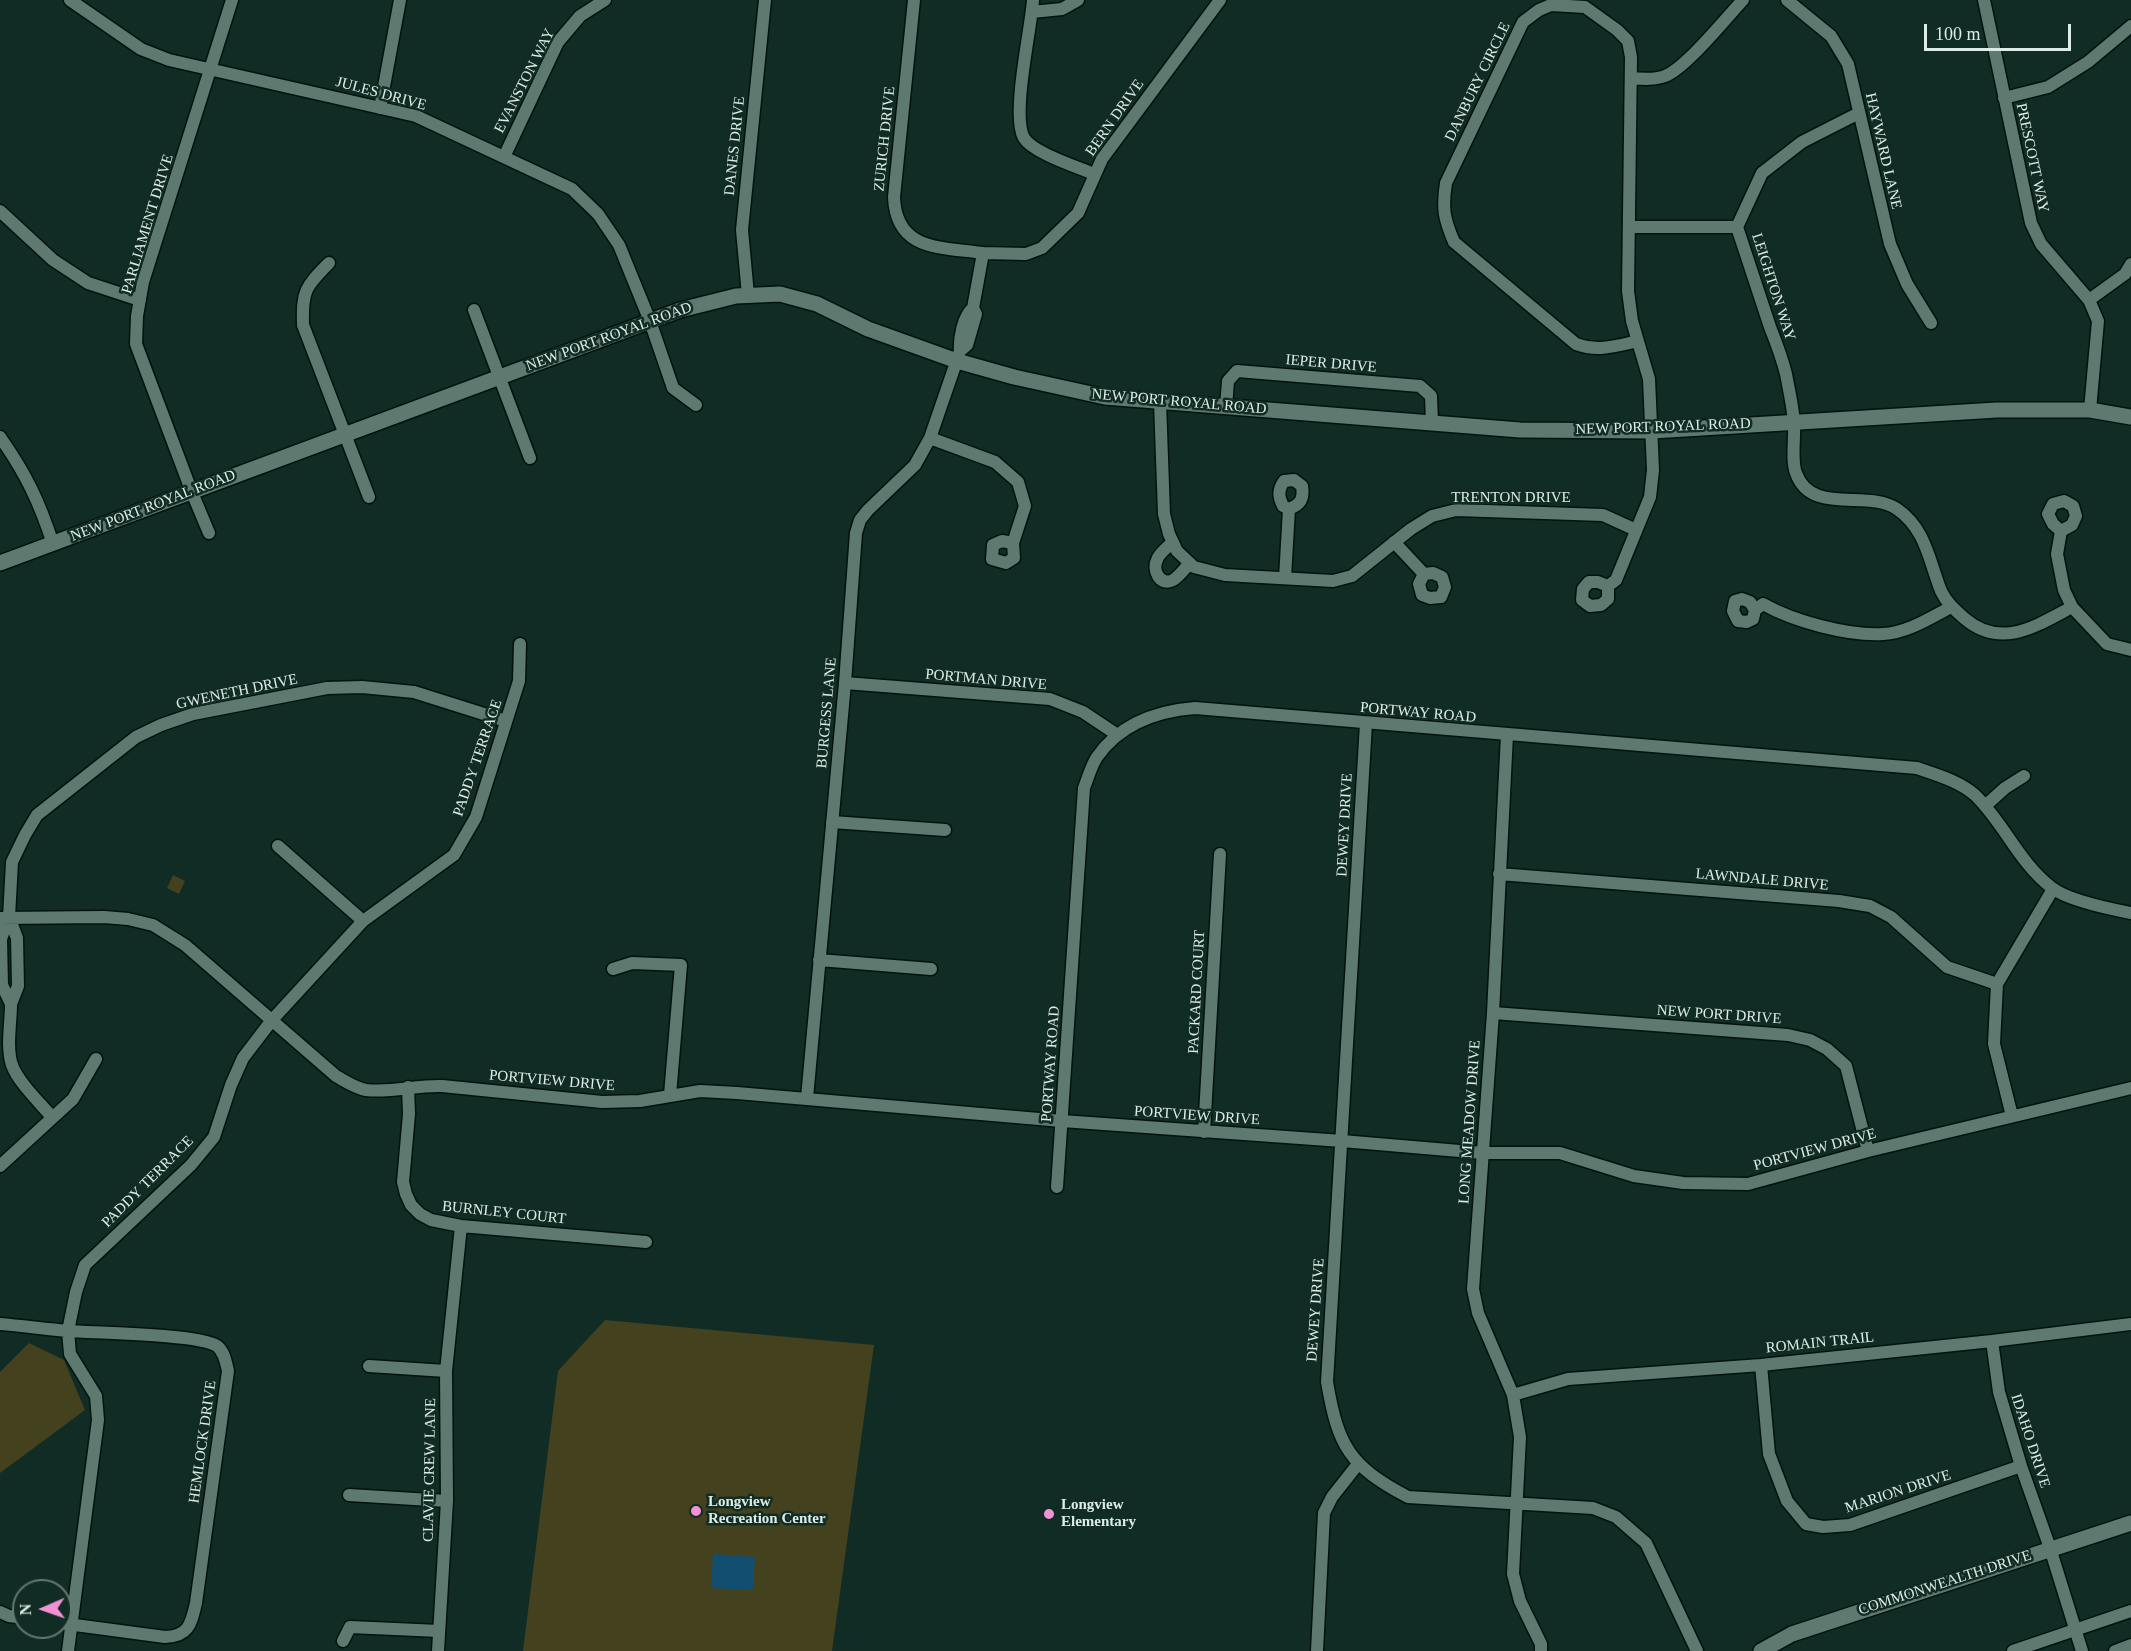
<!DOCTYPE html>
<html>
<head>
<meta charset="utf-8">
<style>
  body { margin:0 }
  #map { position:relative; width:2131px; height:1651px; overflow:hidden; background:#112c24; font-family:"Times New Roman",serif }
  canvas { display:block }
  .north { position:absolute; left:12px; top:1579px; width:60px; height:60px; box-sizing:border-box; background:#112c24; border:2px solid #627972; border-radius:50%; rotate:268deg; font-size:16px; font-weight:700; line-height:24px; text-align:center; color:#dcece6 }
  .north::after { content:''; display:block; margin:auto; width:21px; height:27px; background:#f391d5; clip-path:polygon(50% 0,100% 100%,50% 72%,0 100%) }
  .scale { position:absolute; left:1924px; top:24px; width:147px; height:27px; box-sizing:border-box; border:3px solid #dcece6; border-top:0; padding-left:8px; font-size:18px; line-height:21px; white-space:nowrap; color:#dcece6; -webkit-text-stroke:4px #112c24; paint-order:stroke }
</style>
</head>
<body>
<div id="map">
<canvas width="2131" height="1651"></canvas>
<div class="north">N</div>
<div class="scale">100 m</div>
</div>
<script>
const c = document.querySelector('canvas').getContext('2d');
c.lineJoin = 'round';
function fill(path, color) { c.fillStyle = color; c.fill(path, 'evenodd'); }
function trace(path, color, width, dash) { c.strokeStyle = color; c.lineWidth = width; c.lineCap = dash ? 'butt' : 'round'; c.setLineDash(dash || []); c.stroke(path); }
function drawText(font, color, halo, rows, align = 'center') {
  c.font = font + ' "Times New Roman",serif'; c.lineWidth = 5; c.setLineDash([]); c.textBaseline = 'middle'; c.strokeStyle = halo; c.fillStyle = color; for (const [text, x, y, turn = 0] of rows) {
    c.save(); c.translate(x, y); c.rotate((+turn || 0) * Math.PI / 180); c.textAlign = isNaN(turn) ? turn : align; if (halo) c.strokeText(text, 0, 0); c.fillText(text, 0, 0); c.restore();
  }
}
fill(new Path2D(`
  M173,875L185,881L179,894L167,888Z
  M605,1320L874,1345L832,1651H523L558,1371Z
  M29,1343L64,1360L85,1410L0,1473V1372Z`), '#43411e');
fill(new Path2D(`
  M713,1554L755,1557L753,1590L711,1588Z`), '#124e70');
const minor = new Path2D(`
  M70,0L141,49L169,60L416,116L572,189L598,214L619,245L650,321L673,388L696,405
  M914,0L894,197C896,251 940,247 983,253
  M1033,0C1031,29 1011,116 1024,138C1033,153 1078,167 1094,174
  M1787,0L1831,36L1848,64L1890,244L1907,284L1931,323
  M1984,0L2031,223L2041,244L2089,300L2098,321L2090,410
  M1032,12L1062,9L1078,0
  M1632,78C1643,79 1655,80 1665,76C1686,68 1726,18 1743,0
  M2004,98L2048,87L2088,62L2131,26
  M380,108L400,0
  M1859,113L1802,142L1762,173L1737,227C1748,260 1759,293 1770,327C1776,342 1782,358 1786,374C1789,390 1793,407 1794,423C1795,437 1791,461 1796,473C1811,516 1867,489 1897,509C1926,529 1929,561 1941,591C1946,602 1955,610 1964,618C2001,650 2036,626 2072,607
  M504,157L558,42L580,16L605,0
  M0,211L53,260L88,283L140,300
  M1629,227H1737
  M329,263C305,287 302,291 303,325L369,497
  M748,295L742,230L765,0
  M2089,300L2125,274L2131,264
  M973,308L983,253L1026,254L1042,248L1078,213L1102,159L1220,0
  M973,308L976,314L967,345L960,351C959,339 963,316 973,308Z
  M474,310L530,458
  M1160,402L1164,514L1169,534L1177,551L1194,567L1225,575L1333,581L1352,576L1411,529L1432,516L1456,510L1603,515L1636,530
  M1226,407L1228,381L1237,371L1420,386L1431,396L1432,423
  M0,437C26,474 39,501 53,544
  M930,438L995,462L1018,482L1025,506L1013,543L1014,558L1006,563L992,559L993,545L1002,541L1013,543
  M2064,501L2073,506L2076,516L2072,525L2061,531L2053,524L2048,514L2053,504Z
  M2061,531L2057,554L2064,590L2072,607L2107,644L2131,650
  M209,533L191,490L136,344L137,316L143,282L232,0
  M1173,542C1168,547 1159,553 1157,560C1152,570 1160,587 1173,580C1179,577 1185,568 1190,563
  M1394,542L1424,574L1433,573L1442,577L1445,587L1441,597L1430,598L1422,595L1419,584L1424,574
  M1285,578L1289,509C1301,504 1304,499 1302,486L1294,480L1284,481C1278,490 1278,496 1283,506L1289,509
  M1608,586L1598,582H1589L1583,589L1582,600L1590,606L1601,605L1608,599V586L1616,580L1650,497L1653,470L1649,379L1632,321L1628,291L1631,57L1628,41L1617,30L1585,7L1551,5L1539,10L1523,22L1446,183C1442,208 1444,219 1454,242L1576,344C1598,352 1616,346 1638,341
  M1755,610L1753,619L1747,622L1738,621L1733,611L1735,601L1742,599L1750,602L1755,610L1763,604C1793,621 1847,636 1883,634C1907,633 1930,618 1951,607
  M845,683L1050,699L1083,712L1116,734
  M1366,723L1327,1382C1338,1446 1349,1466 1408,1497L1593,1508L1616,1517L1646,1543L1697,1651
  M1507,735L1493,1013L1473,1289L1478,1313L1513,1395L1520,1437L1513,1574L1520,1601L1541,1644V1651
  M1985,806L2005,788L2024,776
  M832,822L945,830
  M278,846L363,921
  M1499,874L1839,901L1870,906L1891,917L1947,967L1997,984
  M9,917L17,938L18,986L11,1004L2,985L1,939L9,917L12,862L25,835L37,815L136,737L161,725L193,714L327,688L362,687L414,692L506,721
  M0,918L104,917L128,919L153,925L185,945L336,1076C345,1081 355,1088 366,1090C391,1093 417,1085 442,1086L602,1102L640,1101L700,1091L737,1093L1062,1121L1342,1141L1483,1153H1560L1634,1176L1683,1183L1748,1184L1868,1151L2131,1088
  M819,960L931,969
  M613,969L632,963L681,965L670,1095
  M11,1004C11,1023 6,1047 12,1065C18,1082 40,1103 52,1117
  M1493,1013L1788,1035L1810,1040L1827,1049L1846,1066L1868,1151
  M408,1087L409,1114L403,1182L406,1194L411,1205L420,1214L431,1220L461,1226L646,1242
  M807,1098L845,683L856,533L860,520L868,510L915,465L930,438L960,351
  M2012,1116L1994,1044L1997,984L2053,889
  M1204,1132L1220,854
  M0,1166L73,1099L96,1059
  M1057,1187L1084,788C1088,778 1091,766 1097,757C1120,724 1156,711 1195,708L1917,768C1937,775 1959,781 1975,795C2004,823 2019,863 2052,888C2068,900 2110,909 2131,913
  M0,1324C23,1326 46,1329 69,1331C96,1333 199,1334 217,1346C224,1351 226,1362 228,1371L196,1603C191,1624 189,1636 165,1637L60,1623
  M1992,1341L1999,1392L2021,1466L2050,1548L2082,1651
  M1761,1365L1769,1454L1787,1501L1806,1524L1823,1527L1850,1525L2021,1466
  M369,1366L446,1371
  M1513,1395L1568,1379L1761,1365L1992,1341L2131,1324
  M349,1495L447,1501
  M0,1612L9,1616L24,1618
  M343,1641L350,1627L439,1631
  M68,1651L98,1420L96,1396L70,1354L68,1331L76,1292L85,1265L191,1165L214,1137L231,1085L243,1058L272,1020L363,921L454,855L476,817L519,681L520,644
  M438,1651L447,1501L446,1371L461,1226
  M1317,1651L1324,1513L1332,1497L1358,1464
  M2013,1651L2131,1611
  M2115,1651L2131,1645`);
const tertiary = new Path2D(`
  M0,563L680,310L736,296L780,294L817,304L868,329L957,361L1014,377L1105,397L1520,430L1652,431L1997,410H2090L2131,417
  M1761,1651L1792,1634L2131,1523`);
trace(minor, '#00140d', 15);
trace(tertiary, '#00140d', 18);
trace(minor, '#5d7970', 12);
trace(tertiary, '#5d7970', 15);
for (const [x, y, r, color] of [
  [696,1511,6,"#f391d5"],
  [1049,1514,6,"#f391d5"]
]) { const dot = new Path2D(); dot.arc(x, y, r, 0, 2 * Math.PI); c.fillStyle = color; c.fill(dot); trace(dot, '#112c24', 2); }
drawText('15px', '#dcece6', '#112c24', [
  ["EVANSTON WAY",525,81,-63],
  ["DANBURY CIRCLE",1478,82,-64],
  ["JULES DRIVE",381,94,15],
  ["BERN DRIVE",1115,118,-55],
  ["ZURICH DRIVE",885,139,-84],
  ["DANES DRIVE",735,146,-84],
  ["HAYWARD LANE",1883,151,77],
  ["PRESCOTT WAY",2032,158,78],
  ["PARLIAMENT DRIVE",148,224,-73],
  ["LEIGHTON WAY",1773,287,72],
  ["NEW PORT ROYAL ROAD",609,337,-20],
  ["IEPER DRIVE",1331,364,5],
  ["NEW PORT ROYAL ROAD",1179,402,5],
  ["NEW PORT ROYAL ROAD",1663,427,-2],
  ["TRENTON DRIVE",1511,498],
  ["NEW PORT ROYAL ROAD",153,506,-21],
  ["PORTMAN DRIVE",986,680,5],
  ["GWENETH DRIVE",237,692,-12],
  ["BURGESS LANE",827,713,-85],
  ["PORTWAY ROAD",1418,713,5],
  ["PADDY TERRACE",478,758,-71],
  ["DEWEY DRIVE",1345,825,-87],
  ["LAWNDALE DRIVE",1762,880,5],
  ["PACKARD COURT",1197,992,-87],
  ["NEW PORT DRIVE",1719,1015,4],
  ["PORTWAY ROAD",1051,1064,-86],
  ["PORTVIEW DRIVE",552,1081,5],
  ["PORTVIEW DRIVE",1197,1116,4],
  ["LONG MEADOW DRIVE",1470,1122,-86],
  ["PORTVIEW DRIVE",1815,1150,-15],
  ["PADDY TERRACE",148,1182,-45],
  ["BURNLEY COURT",504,1213,6],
  ["DEWEY DRIVE",1316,1310,-86],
  ["ROMAIN TRAIL",1820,1343,-6],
  ["IDAHO DRIVE",2030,1441,72],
  ["HEMLOCK DRIVE",203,1442,-82],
  ["CLAVIE CREW LANE",430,1470,-89],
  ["MARION DRIVE",1898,1492,-18],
  ["COMMONWEALTH DRIVE",1945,1583,-18]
]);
drawText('bold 15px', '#dcece6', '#112c24', [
  ["Longview",708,1502],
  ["Recreation Center",708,1519],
  ["Longview",1061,1505],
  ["Elementary",1061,1522]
], 'left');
</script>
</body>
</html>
